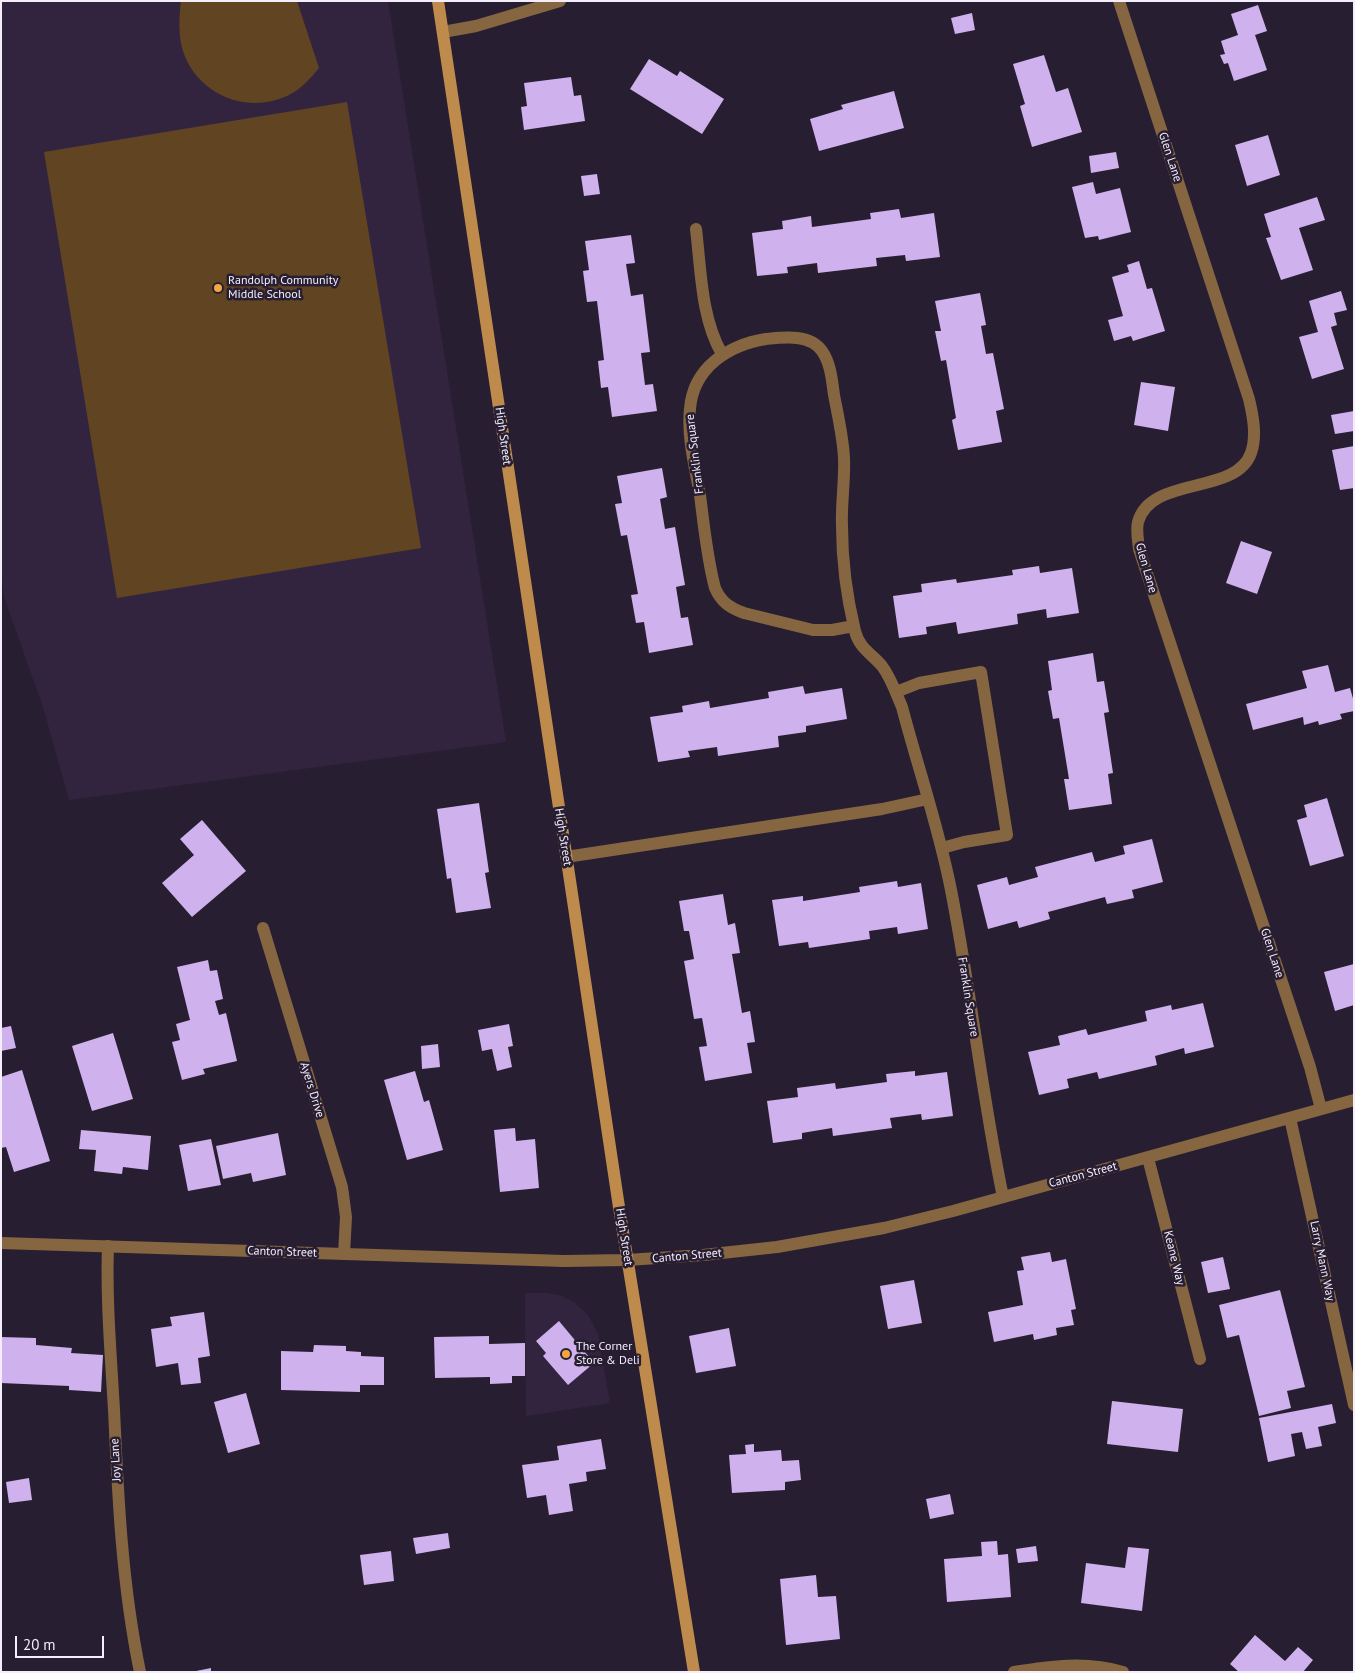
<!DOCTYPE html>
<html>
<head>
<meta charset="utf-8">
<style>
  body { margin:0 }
  #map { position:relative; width:1355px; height:1673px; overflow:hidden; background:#281e32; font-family:"PT Sans",sans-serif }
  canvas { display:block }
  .frame { position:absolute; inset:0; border:2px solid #f4eefc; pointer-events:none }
  .scale { position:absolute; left:15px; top:1636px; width:89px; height:22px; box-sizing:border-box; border:2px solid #f4eefc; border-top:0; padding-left:6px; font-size:15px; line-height:18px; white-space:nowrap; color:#f4eefc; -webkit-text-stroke:4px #281e32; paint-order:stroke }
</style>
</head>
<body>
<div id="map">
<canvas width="1355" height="1673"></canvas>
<div class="frame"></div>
<div class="scale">20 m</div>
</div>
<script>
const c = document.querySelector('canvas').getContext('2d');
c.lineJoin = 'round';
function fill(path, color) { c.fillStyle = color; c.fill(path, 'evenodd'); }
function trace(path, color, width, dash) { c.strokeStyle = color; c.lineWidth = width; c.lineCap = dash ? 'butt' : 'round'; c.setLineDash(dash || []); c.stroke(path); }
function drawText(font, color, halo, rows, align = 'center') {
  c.font = font + ' "PT Sans",sans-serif'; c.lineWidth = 5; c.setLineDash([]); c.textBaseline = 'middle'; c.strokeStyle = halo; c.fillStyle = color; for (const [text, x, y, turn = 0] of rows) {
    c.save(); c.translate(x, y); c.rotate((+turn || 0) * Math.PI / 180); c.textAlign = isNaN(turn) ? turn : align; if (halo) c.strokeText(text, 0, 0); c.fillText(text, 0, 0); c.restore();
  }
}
fill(new Path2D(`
  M1,1H388L506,742L69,800L43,707L5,600L1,575Z
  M525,1293H547L562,1296L575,1303L588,1315L598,1334L610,1403L526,1416Z`), '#32243f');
fill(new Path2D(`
  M181,1H297L319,68C310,79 300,90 287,96C246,115 197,94 183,51C178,35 179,17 181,1Z
  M347,102L421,548L117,598L44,152Z`), '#614422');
fill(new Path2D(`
  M1258,5L1267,31L1255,35L1267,70L1234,81L1228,63L1224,64L1220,55L1225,54L1221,41L1238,35L1231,14Z
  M972,13L975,30L955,34L951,18Z
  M1044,55L1056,92L1068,88L1082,132L1032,147L1020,106L1025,104L1013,64Z
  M649,59L677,76L680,71L724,99L702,134L630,89Z
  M571,77L574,96L581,95L585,121L524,130L521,107L527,106L524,83Z
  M894,91L904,128L819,151L810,119L843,109L841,105Z
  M1268,135L1280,175L1247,186L1235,145Z
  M1116,152L1119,168L1091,173L1089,156Z
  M597,174L600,194L584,196L581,176Z
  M1093,182L1096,194L1120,188L1131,232L1099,240L1098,236L1085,238L1072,187Z
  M1317,197L1325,220L1299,228L1313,270L1281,280L1266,238L1271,237L1264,214Z
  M899,209L901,218L934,213L940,257L906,261L905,255L876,258L877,266L818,273L817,263L787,267L788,273L757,276L752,233L783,229L782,221L811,216L812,227L871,219L870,213Z
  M631,235L635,263L626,264L631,296L643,294L650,352L641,353L645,385L653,384L657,411L612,417L608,387L601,388L598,361L604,360L597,301L587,302L583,271L589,270L585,241Z
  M1139,261L1147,289L1152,288L1165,331L1133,341L1131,336L1114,341L1108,320L1123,316L1112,277L1129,272L1127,265Z
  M1341,291L1347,310L1334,313L1337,325L1331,327L1344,369L1312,379L1299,337L1318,332L1309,301Z
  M980,293L986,325L981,326L986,354L993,353L1004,409L996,411L1002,442L958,450L952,420L956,418L946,360L941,361L935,331H941L935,301Z
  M1141,382L1175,387L1168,431L1134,425Z
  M1354,411V431L1335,434L1331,415Z
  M1354,446V488L1340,490L1332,450Z
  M662,468L667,497L660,499L665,529L675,527L685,585L676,587L681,618L688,617L693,645L649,653L644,622L636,623L631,595L638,594L627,535L621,536L615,504L622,503L617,476Z
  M1241,541L1272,552L1257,594L1226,583Z
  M1039,566L1040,573L1072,568L1079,613L1047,618L1046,609L1017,614L1018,624L958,634L956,622L926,627L927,634L899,638L893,596L922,592L921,584L956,579L957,583L1013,575L1012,570Z
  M1093,653L1097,682L1104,681L1109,712L1104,713L1113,773L1108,774L1112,804L1069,810L1064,779H1069L1059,718L1053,719L1048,691L1052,690L1048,661Z
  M1328,665L1335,692L1350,688L1354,702V711L1340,714L1342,719L1319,725L1318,721L1304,725L1303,717L1253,730L1246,704L1307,688L1302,671Z
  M803,686L805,694L842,688L847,719L806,726V732L778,736L779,747L718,756L717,747L688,751L690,757L658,762L650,717L683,712L682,706L709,701L710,708L769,698L768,692Z
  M1327,798L1344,856L1310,866L1297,820L1307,817L1304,805Z
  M479,803L489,872L485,873L491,908L456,913L451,878L447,879L437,809Z
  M202,820L246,871L192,917L162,883L194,855L180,839Z
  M1152,839L1163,882L1132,890L1134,898L1107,904L1105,897L1048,912L1050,919L1019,928L1017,921L988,929L977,885L1007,877L1009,885L1038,877L1035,867L1092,852L1095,862L1125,854L1123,846Z
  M897,881L898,887L921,883L928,929L898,934L897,927L869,931L870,939L809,948L808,942L779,946L772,900L803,896V901L860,892L859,887Z
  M723,894L728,925L735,923L740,953L732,954L742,1013L750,1011L755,1042L747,1043L752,1073L705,1081L699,1047L707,1046L702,1018L694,1019L684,961L694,959L689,931H684L679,901Z
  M208,960L210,971L217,970L223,999L215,1001L219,1015L226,1013L237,1061L203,1069L205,1074L182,1080L172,1042L180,1040L176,1024L190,1020L177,967Z
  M1354,964V1005L1335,1011L1324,972Z
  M1203,1003L1214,1047L1185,1054L1184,1048L1155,1056L1157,1065L1099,1079L1097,1072L1067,1079L1069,1088L1039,1095L1028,1052L1060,1045L1058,1036L1086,1029L1088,1035L1147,1021L1145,1011L1171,1005L1172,1010Z
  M509,1024L513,1046L508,1047L512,1067L497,1071L492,1049L482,1051L478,1030Z
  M11,1026L16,1048L1,1051V1028Z
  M113,1033L133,1099L92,1111L72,1046Z
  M438,1044L440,1067L422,1069L421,1046Z
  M22,1070L50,1161L14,1172L6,1147L1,1148V1077Z
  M415,1071L424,1102L429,1100L443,1150L407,1160L384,1080Z
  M915,1071V1076L947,1072L953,1116L922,1120L921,1114L890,1118L892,1128L833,1136L832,1128L802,1133V1139L773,1143L767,1101L798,1097L797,1088L835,1083L836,1089L887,1082L886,1074Z
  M515,1128L516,1141L535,1139L539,1188L500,1192L494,1130Z
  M81,1130L151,1136L148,1170L123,1167L122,1174L94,1171L96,1150L79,1149Z
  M278,1133L286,1175L253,1182L251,1173L223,1179L216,1146Z
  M211,1139L221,1185L188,1191L179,1145Z
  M1050,1252L1052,1262L1066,1259L1076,1309L1071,1310L1074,1325L1056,1328L1057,1335L1034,1340L1033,1334L994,1342L988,1312L1023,1305L1017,1271L1024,1270L1021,1257Z
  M1223,1257L1230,1289L1208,1293L1201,1262Z
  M914,1280L922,1323L888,1329L880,1286Z
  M1280,1290L1305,1387L1287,1391L1291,1408L1259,1416L1239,1335L1227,1338L1219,1305Z
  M204,1312L210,1356L198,1358L201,1383L181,1385L178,1363L156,1367L151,1329L172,1326L170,1317Z
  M559,1321L594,1363L568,1385L543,1356L546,1353L536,1341Z
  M729,1328L736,1366L696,1373L689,1336Z
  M489,1336V1344L525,1343V1376H512V1383L490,1384V1377L435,1378L434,1337Z
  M1,1337L36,1338V1345L72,1348L71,1353L103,1355L101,1392L69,1390V1386L1,1383Z
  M314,1345L346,1346V1351L361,1352V1356L384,1357V1385H360V1392L281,1390V1351L313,1352Z
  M246,1393L260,1444L228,1453L214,1402Z
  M1112,1401L1183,1409L1178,1452L1107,1444Z
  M1332,1404L1336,1423L1318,1427L1322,1446L1306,1449L1302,1432L1291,1434L1295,1456L1268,1462L1259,1418Z
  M601,1439L606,1469L586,1472L587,1481L569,1484L573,1511L549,1515L546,1495L527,1498L522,1465L559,1460L557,1446Z
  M754,1444V1452L781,1450L782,1461L799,1460L801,1480L785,1482V1490L732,1493L729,1455L746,1454L745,1445Z
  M29,1478L32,1500L9,1503L6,1482Z
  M950,1494L954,1514L930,1519L926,1499Z
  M448,1533L450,1548L416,1554L413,1538Z
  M997,1541L998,1555L1008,1554L1011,1597L947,1602L944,1559L982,1556L981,1542Z
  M1036,1546L1038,1561L1018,1563L1016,1549Z
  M1128,1547L1149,1549L1142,1611L1081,1603L1086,1563L1125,1568Z
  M391,1551L394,1581L364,1585L360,1555Z
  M816,1575L818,1597L836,1596L840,1639L786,1645L780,1579Z
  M1255,1635L1285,1661L1298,1647L1313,1660L1303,1672H1239L1230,1664Z
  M211,1668V1672H196V1671Z`), '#ceb1ed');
trace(new Path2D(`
  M696,229C701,270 701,318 722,354
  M896,692L919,683L981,672L1007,835L964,842L942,848
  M1290,1118L1354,1405`), '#866641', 12);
trace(new Path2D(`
  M1119,1L1249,399C1253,416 1257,436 1251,453C1236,496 1151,475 1138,522C1136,530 1138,540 1139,549L1310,1067L1321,1109
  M443,32L476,26L560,1
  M854,626L832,630H813L744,613C730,608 721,602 715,588C707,558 704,526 700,495C695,467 687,437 690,409C693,368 728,345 766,339C785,337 810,334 822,351C831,364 832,381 834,395C838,416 843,437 844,458C845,481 841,504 842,526C842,561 847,598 855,631C859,648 872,654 882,666C891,678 896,693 902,707C918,768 939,828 951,890C971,992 982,1096 1003,1197
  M566,857L882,809L928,799
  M263,928L342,1187L346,1217L344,1254
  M1148,1158L1200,1359
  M108,1246C106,1301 111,1356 114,1410C118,1498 122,1585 140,1672
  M1014,1672C1050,1666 1087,1661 1123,1672`), '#866641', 12);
trace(new Path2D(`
  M1,1243L564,1261L627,1260L703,1255L777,1247L884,1228L953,1211L1354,1100`), '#866641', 12);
trace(new Path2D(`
  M438,1L619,1207L694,1672`), '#bf8b4d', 12);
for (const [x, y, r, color] of [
  [218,288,5,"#f2a541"],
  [566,1354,5,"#f2a541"]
]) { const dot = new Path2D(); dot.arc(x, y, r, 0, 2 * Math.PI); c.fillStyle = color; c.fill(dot); trace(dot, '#281e32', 2); }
drawText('12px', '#f4eefc', '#281e32', [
  ["Glen Lane",1170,157,72],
  ["High Street",503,436,82],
  ["Franklin Square",695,454,-97],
  ["Glen Lane",1146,568,74],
  ["High Street",563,837,81],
  ["Glen Lane",1272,953,72],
  ["Franklin Square",968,997,81],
  ["Ayers Drive",312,1090,73],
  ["Canton Street",1083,1175,-15],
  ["High Street",624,1237,81],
  ["Canton Street",282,1252,2],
  ["Canton Street",687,1256,-5],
  ["Keane Way",1174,1258,76],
  ["Larry Mann Way",1322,1261,78],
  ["Joy Lane",116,1460,-93]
]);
drawText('12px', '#f4eefc', '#281e32', [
  ["Randolph Community",228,281],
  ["Middle School",228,295],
  ["The Corner",576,1347],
  ["Store & Deli",576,1361]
], 'left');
</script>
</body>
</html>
